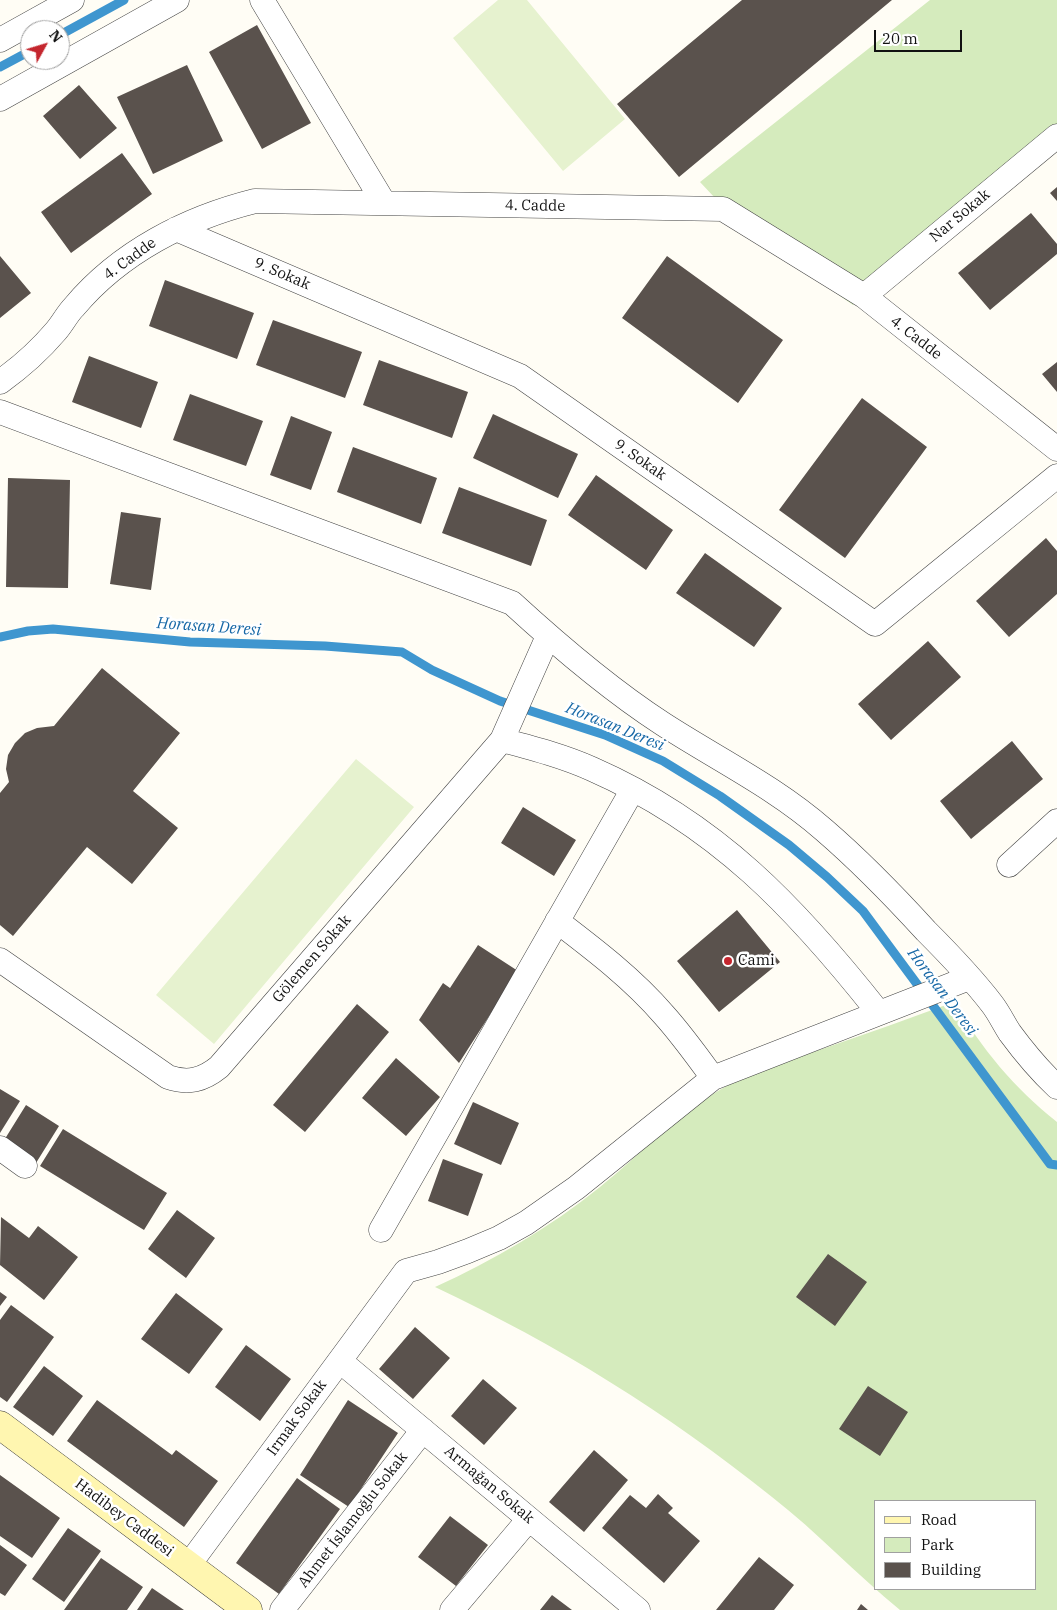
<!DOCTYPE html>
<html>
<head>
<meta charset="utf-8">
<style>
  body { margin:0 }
  #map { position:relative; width:1057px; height:1610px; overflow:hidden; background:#fffdf5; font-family:"IBM Plex Serif",serif }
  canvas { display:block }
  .legend { position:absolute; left:874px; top:1500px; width:162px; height:90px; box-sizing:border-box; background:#fff; border:1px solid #a0a0a0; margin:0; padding:6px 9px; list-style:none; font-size:15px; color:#111 }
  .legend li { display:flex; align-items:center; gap:10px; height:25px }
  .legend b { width:25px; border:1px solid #a0a0a0 }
  .north { position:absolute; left:20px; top:20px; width:50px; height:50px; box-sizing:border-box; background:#fff; border:1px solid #a0a0a0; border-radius:50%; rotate:51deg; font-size:14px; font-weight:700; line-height:20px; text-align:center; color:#111 }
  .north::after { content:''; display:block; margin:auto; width:18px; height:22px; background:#c4262e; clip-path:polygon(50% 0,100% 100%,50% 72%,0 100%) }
  .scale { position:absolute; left:874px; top:30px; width:88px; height:22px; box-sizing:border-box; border:2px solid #111; border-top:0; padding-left:6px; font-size:15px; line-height:18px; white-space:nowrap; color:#111; -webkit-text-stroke:4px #fff; paint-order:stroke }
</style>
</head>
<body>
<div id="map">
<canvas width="1057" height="1610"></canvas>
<ul class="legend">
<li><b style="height:6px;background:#fff6b0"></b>Road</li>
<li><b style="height:14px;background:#d5ebbd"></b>Park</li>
<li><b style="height:14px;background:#5a524d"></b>Building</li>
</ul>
<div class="north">N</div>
<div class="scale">20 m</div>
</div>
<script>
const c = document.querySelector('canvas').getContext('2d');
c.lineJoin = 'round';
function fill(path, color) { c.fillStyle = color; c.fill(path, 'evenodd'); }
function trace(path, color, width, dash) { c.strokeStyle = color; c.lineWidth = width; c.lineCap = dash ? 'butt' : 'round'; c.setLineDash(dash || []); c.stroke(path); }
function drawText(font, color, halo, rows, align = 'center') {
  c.font = font + ' "IBM Plex Serif",serif'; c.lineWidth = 5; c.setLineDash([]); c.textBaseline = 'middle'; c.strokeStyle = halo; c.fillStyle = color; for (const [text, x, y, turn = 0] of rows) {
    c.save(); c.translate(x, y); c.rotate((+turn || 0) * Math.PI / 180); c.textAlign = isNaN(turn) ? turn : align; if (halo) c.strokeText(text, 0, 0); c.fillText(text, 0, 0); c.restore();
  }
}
fill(new Path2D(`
  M930,0H1057V136L853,305L744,229L700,182Z
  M954,1002C982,1049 1014,1088 1057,1122V1610H900C856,1574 817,1532 772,1497C666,1412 558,1345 435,1287C494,1260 549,1228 600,1187C642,1153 675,1116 723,1088C756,1068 790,1060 825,1048C868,1033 911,1018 954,1002ZM876,1501H1036V1589H876Z`), '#d5ebbd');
fill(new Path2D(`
  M498,0H527L625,119L563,171L453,38Z
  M356,759L414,807L214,1044L156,995Z`), '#e6f2cf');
trace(new Path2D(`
  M60,35L124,0
  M0,67L30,51
  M0,637L28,631L53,629L190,642L325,646L402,652L432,670L500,701L605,735L663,761L720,796L789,845L827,877L863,911L1050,1164L1057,1165`), '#3f96cf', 9);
fill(new Path2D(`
  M742,0H892L679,177L617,104Z
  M257,25L311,123L262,149L209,52Z
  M187,65L223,141L153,174L117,97Z
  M79,85L117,128L80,159L43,116Z
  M122,153L152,194L71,253L41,212Z
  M1057,187V201L1050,193Z
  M1031,213L1057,244V254L990,310L958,273Z
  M0,256L31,293L0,318Z
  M667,256L783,340L738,403L622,318Z
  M165,280L254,313L237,359L149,326Z
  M273,320L362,352L345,398L256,365Z
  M89,356L158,382L141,428L72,402Z
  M379,360L468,392L452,438L363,405Z
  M1057,362V392L1042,374Z
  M190,394L263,421L246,466L173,440Z
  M862,398L927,447L845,558L779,510Z
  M493,414L578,454L558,498L473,458Z
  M291,416L332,432L311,490L270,475Z
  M353,447L437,478L421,524L337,492Z
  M596,475L673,530L646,570L568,515Z
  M8,478L70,480L68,588L6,587Z
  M459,487L547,520L531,566L442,533Z
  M121,512L161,518L151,590L110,584Z
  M1046,538L1057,551V594L1009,637L976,601Z
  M705,553L782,608L754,647L676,593Z
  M928,641L961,677L891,740L858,704Z
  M102,668L180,733L133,791L178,828L132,884L87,847L13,936L0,925V793L9,782L6,769L8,755L15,743L25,733L37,728L54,726Z
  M1012,741L1043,779L971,839L940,801Z
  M523,807L576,840L554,876L501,843Z
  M737,910L780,962L719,1012L677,961Z
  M478,945L518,971L459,1063L419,1020L443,983L450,988Z
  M357,1004L389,1032L305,1132L273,1105Z
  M396,1058L440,1097L406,1136L362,1098Z
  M0,1089L20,1101L0,1133Z
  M473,1102L519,1123L501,1165L454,1144Z
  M26,1105L59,1126L36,1163L3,1142Z
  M63,1129L167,1193L144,1230L40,1166Z
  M443,1159L483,1174L468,1216L428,1201Z
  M177,1210L215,1238L186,1278L148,1249Z
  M1,1217L29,1238L38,1226L78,1257L44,1300L0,1265Z
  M828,1254L867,1282L835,1326L796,1297Z
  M0,1292L7,1297L0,1306Z
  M176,1293L223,1329L189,1374L141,1339Z
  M11,1305L54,1337L7,1402L0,1397V1320Z
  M415,1327L450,1358L413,1399L379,1369Z
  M246,1345L291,1379L260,1421L215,1387Z
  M44,1366L83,1396L53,1436L13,1407Z
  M483,1379L517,1408L484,1445L451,1416Z
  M868,1386L908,1412L880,1456L839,1429Z
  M97,1400L172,1455L176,1450L218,1481L184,1527L67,1441Z
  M348,1400L398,1433L349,1507L300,1475Z
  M594,1450L628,1480L584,1532L549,1502Z
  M0,1475L60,1518L32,1558L0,1536Z
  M297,1478L340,1509L279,1594L236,1563Z
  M658,1494L673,1508L668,1513L700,1541L664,1583L602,1528L630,1495L646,1508Z
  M450,1516L488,1545L456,1586L418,1557Z
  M68,1528L101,1551L64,1602L32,1579Z
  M0,1545L27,1565L5,1596L0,1593Z
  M759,1557L794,1585L774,1610H716Z
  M101,1558L143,1587L127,1610H64Z
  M152,1588L184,1610H137Z
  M552,1595L572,1610H540Z
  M861,1604L868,1610H857Z`), '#5a524d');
const minor = new Path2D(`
  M262,0L384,203
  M0,40L72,0
  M0,99L177,0
  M176,229L520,376L875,624L1057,476
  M864,296L1057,136
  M0,382C21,367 39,351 56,331C63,323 67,314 74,307C120,252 187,218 255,201L723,209L864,296L1057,449
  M0,412L512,603C560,647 609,689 663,724C717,759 775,787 824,830C860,861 894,896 926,931C949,954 972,978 992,1004C999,1013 1004,1024 1010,1033C1024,1052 1040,1071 1057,1087
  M502,740C532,748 563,756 592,769C717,824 796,908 879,1013
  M1009,865L1057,821
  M557,921C595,950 633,979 664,1015C682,1035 697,1056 713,1078
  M0,960L168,1077C188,1084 203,1080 219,1067L502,740L548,636
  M0,1148L25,1166
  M381,1230L633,789
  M340,1361L638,1610
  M188,1566L406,1271L438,1262L468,1251L499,1238L526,1223L576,1188L713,1078L969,978
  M282,1610L423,1430
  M452,1610L529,1519`);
const secondary = new Path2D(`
  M0,1425L248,1610`);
trace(minor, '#444', 25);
trace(secondary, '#333', 29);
trace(minor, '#fff', 24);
trace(secondary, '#fff6b0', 28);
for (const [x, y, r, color] of [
  [728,961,5,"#c4262e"]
]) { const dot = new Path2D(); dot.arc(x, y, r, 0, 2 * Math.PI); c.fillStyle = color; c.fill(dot); trace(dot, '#fff', 2); }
drawText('15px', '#111', '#fff', [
  ["4. Cadde",535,206,1],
  ["Nar Sokak",960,216,-40],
  ["4. Cadde",130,259,-36],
  ["9. Sokak",282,274,23],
  ["4. Cadde",916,338,38],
  ["9. Sokak",640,460,35],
  ["Gölemen Sokak",312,959,-49],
  ["Irmak Sokak",297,1418,-54],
  ["Armağan Sokak",489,1485,40],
  ["Hadibey Caddesi",124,1518,37],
  ["Ahmet İslamoğlu Sokak",353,1520,-52]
]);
drawText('15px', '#111', '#fff', [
  ["Cami",738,961]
], 'left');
drawText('italic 16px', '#1768a6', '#fff', [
  ["Horasan Deresi",209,627,4],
  ["Horasan Deresi",615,727,22],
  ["Horasan Deresi",942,992,53]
]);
</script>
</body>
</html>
